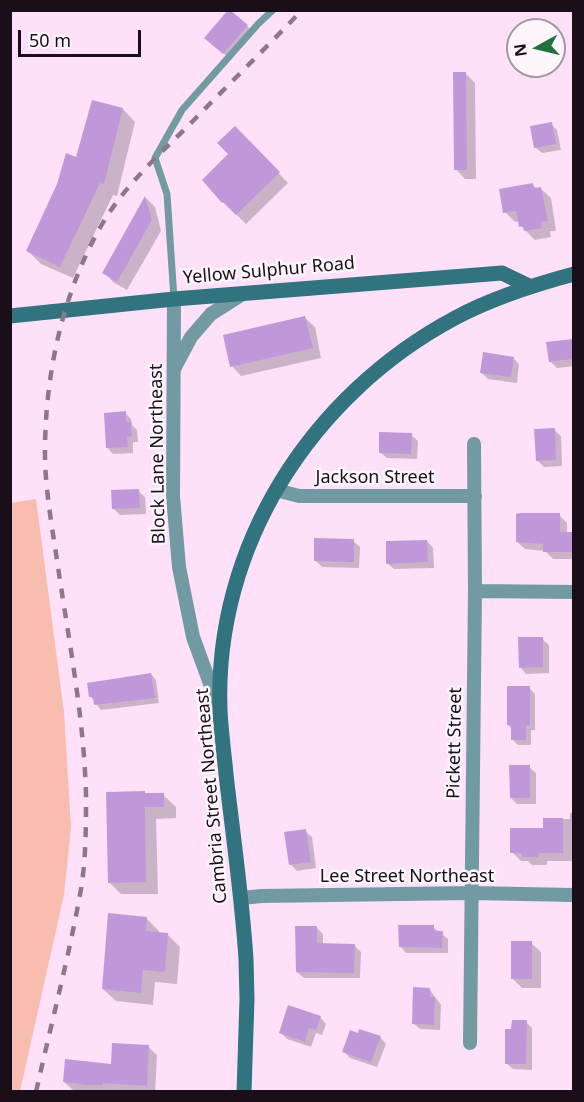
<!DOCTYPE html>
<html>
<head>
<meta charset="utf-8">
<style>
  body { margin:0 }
  #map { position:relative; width:584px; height:1102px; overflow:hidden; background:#fee0f9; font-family:"Noto Sans",sans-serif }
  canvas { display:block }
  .frame { position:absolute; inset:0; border:12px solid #1a0e18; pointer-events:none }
  .north { position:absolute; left:506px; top:18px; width:60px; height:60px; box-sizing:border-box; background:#fdf5fc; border:2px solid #a299a1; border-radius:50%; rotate:262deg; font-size:16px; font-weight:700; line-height:24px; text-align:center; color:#1a0e18 }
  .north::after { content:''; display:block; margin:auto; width:21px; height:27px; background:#23703f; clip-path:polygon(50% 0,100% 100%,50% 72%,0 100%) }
  .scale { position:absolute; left:18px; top:30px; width:123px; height:27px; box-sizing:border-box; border:3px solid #1a0e18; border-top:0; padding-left:8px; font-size:18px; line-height:21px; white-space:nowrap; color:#1a0e18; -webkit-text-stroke:4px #fdf5fc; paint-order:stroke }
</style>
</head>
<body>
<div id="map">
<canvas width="584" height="1102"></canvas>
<div class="frame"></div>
<div class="north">N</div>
<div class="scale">50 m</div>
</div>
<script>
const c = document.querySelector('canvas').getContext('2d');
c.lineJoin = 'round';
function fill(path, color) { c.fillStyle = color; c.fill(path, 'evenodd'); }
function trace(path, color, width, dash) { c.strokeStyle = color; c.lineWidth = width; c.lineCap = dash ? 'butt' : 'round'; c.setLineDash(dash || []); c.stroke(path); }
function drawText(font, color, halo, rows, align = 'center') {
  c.font = font + ' "Noto Sans",sans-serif'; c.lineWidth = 5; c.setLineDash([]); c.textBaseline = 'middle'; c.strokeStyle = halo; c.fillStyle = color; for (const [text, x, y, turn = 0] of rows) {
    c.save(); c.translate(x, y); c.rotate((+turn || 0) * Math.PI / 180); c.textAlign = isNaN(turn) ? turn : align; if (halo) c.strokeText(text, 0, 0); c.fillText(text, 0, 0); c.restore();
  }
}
fill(new Path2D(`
  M36,499L64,712L71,827L64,895L20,1091L11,1092L10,503Z`), '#f9bdb0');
fill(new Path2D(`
  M247,26L253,32L230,59L213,44Z
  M465,73L475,83L476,179H465L456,169Z
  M123,109L135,122L117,196L113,195L73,278L41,264L28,251L77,159Z
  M551,124L557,130L561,150L542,153L535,147Z
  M235,128L288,183L246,224L223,202L204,180L230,154Z
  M533,185L537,189H541L551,198L556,231H550L551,237L535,240L521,226L520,221L515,222L505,212Z
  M146,198L155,207L161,231L127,290L113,282L104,272Z
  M305,318L315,327L321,358L241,376L232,366Z
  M574,340V366L557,368L550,361L548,343Z
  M513,358L519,364L517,383L488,379L481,372Z
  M125,413L131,419L132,425L137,430L138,442H133V453L113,454L107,447Z
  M554,430L561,436L562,466L544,467L537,460Z
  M411,435L418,441L417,459L387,458L380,452Z
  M138,491L145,497L146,514L120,515L114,509Z
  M559,515L567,523V534H574V559H553L545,551L525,549L517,542Z
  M353,541L360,547L359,568L322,567L316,561Z
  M427,541L433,548L434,568L394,569L387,563Z
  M542,639L549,645V673L526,674L520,667Z
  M151,674L156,680L159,703L101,710L91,697Z
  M529,688L535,694V730H531V745H518L512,739V729L508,725Z
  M529,767L536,773V804H517L511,798Z
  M146,795H163L176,807V818L156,819L158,894H121L109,882Z
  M570,813H574L572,861H547V865H532L528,861H521L512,852L544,830V819H570Z
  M305,831L312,837L316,868L297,871L290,864Z
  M146,918L159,931V934L168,935L180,947L177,984L155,982L153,1005L116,1001L103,989Z
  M316,927L323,934V945L355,946L361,952L360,978H304L297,972Z
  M433,927L448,939V953H406L400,946Z
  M531,943L541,952V988H522L513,979Z
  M430,990L441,1005L440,1030L420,1029L413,1023Z
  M320,1017L326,1024L322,1035L316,1033L311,1047L287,1039L281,1033Z
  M526,1022L532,1028V1070L513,1069L506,1063L513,1031Z
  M380,1037L386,1044L377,1067L350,1058L344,1052Z
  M148,1047L157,1055L155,1092L73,1090L64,1082L113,1066Z`), '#0003');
fill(new Path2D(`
  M228,10H230L248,25L223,54L204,38Z
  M453,72H466L467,170H454Z
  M92,100L123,108L104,184L100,183L60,267L26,251L57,184L66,153L76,157Z
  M552,122L556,144L534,148L530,126Z
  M235,126L280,172L236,215L223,202L222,203L202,180L228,154L217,143Z
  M533,183L534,188L541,187L548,221L541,222L542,228L524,231L523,226L519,227L516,211L503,213L499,189Z
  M145,196L152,220L117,282L102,273Z
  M305,316L313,348L230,367L223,335Z
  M573,339V359L549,362L546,342Z
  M483,352L514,357L511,377L480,373Z
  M126,411V422H131L132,436L127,437L128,447L106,448L104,413Z
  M555,428L556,460L536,461L534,429Z
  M379,432L412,433L411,454L379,453Z
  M139,489L140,508L112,509L111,490Z
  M520,513H560V532H573V552H543V544L516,542V514Z
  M314,538L354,539V562L314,561Z
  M427,540L428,562L386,564V541Z
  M518,637H543V667L519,668Z
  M151,673L155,698L94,705L93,697H89L87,683Z
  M507,686H530V725H526V740H511V725H507Z
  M509,765H530V798H510Z
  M145,791V793H164V807H145L146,882L108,883L106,792Z
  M543,818H563V853H539L538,857H522V853H510V828H543Z
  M306,829L311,862L289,865L284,832Z
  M108,913L147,917L146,931L168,933L165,972L143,970L141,993L102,989Z
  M398,925H434V931H443L442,948L399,947Z
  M295,926H317V943L355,944L354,973L296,972Z
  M511,941H532V979H511Z
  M413,987L430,988V997H435L434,1025L412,1024Z
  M288,1005L321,1016L316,1030L309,1028L305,1042L279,1033Z
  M512,1020H527L526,1064H505V1029H511Z
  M359,1029L381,1036L371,1062L342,1052L350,1030L358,1033Z
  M112,1043L149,1045L147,1086L103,1083V1085H87L63,1082L65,1059L111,1064Z`), '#c098d9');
trace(new Path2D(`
  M174,299L167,194L155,158L182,110L258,24L273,10`), '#729aa2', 7);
trace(new Path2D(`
  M174,299L173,496L179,567L193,637L219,708
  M174,369L191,337L211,314L244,293
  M276,490L299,496H475
  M475,591L574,592
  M241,898L262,896L471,893L574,895
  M470,1043L475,591L474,444`), '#729aa2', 14);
trace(new Path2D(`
  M10,316L174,299L502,273L529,286
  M244,1092L247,999L246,959C242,897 233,836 226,774C224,753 221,731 220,710C214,546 311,395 455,318C492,298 533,285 574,274`), '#31737f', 15);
trace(new Path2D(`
  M36,1092C51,1024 69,957 81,889C86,859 86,826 86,795C84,716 68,637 57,560C52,527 46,493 45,460C44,380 61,296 101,226C124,186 158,156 190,124C227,86 265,49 302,10`), '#8d7889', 4.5, [10, 10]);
drawText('18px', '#1a0e18', '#fdf5fc', [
  ["Yellow Sulphur Road",269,271,-5],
  ["Block Lane Northeast",158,454,-91],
  ["Jackson Street",375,478],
  ["Pickett Street",455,743,-89],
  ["Cambria Street Northeast",212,796,-95],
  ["Lee Street Northeast",407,877]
]);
</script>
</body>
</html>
